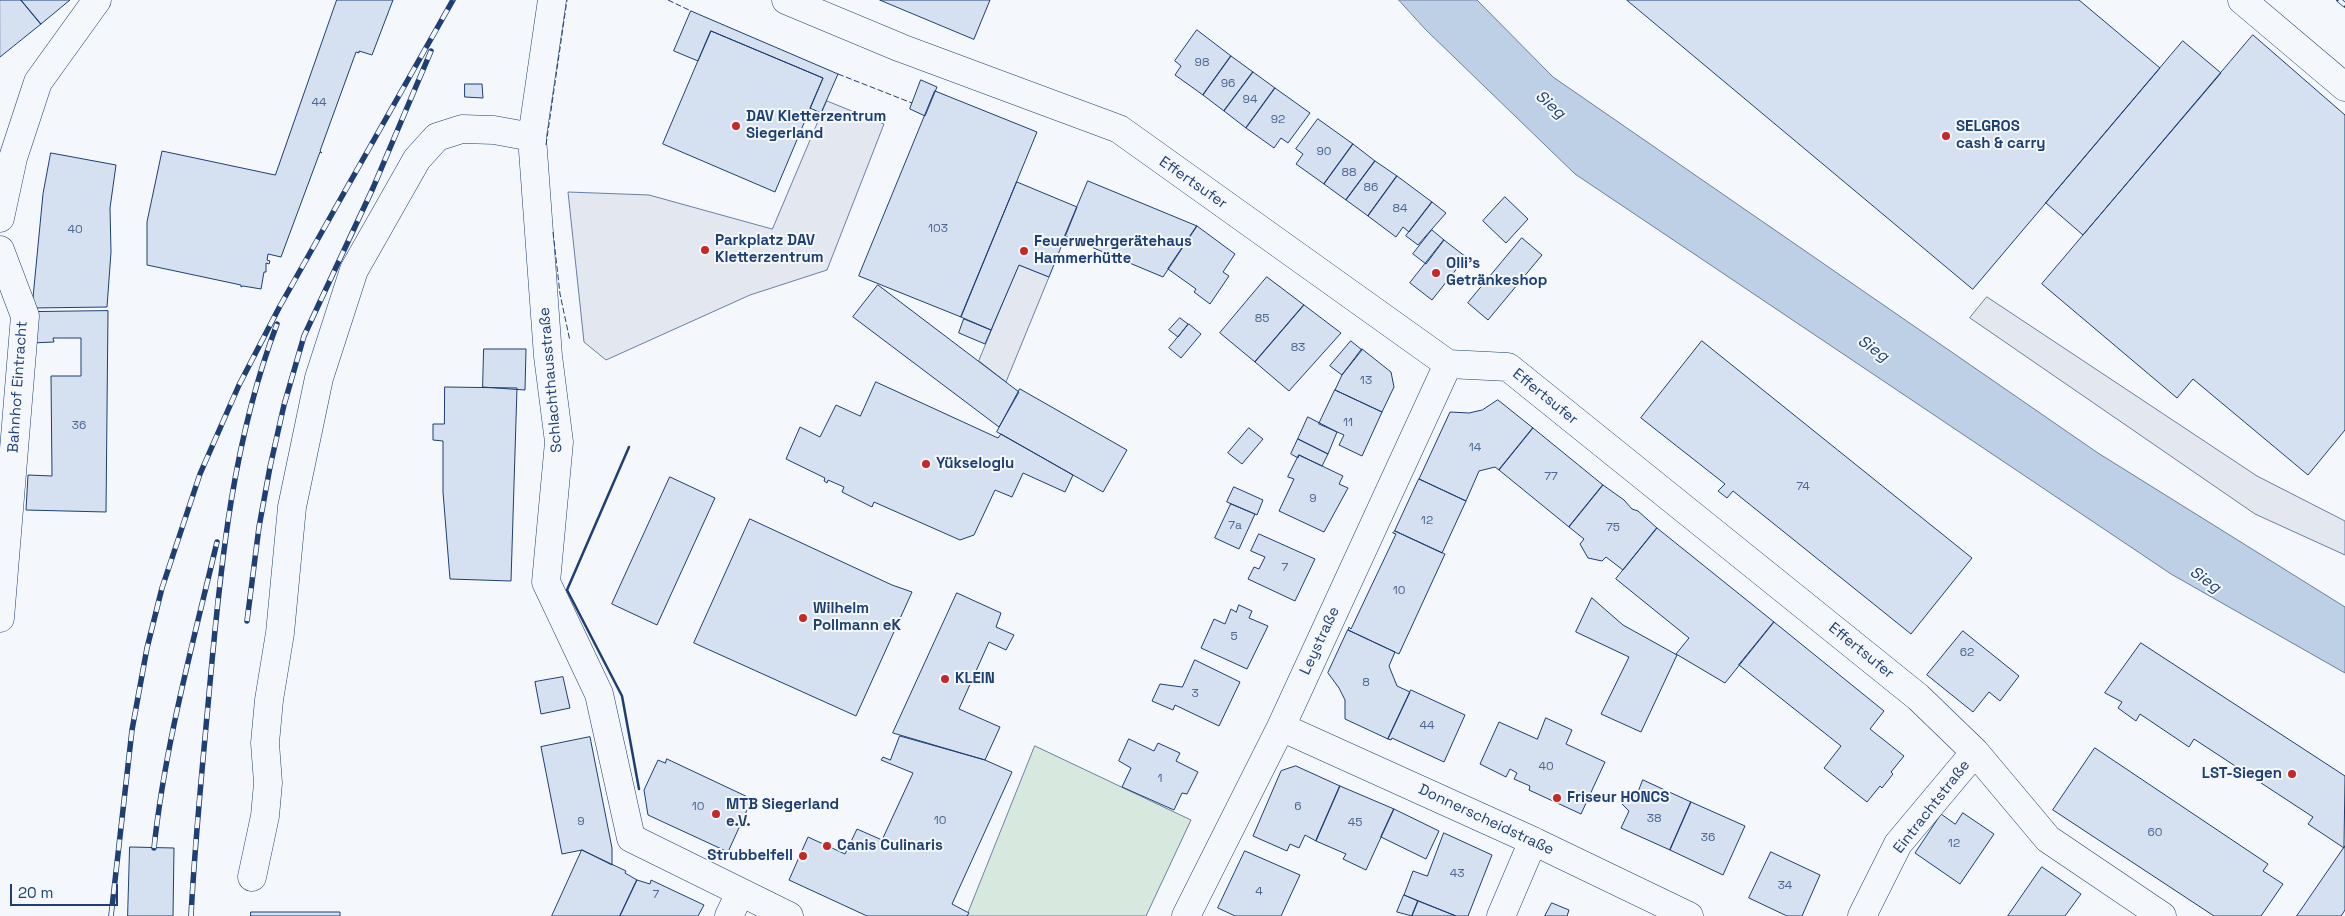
<!DOCTYPE html>
<html>
<head>
<meta charset="utf-8">
<style>
  body { margin:0 }
  #map { position:relative; width:2345px; height:916px; overflow:hidden; background:#f4f7fb; font-family:"Space Grotesk",sans-serif }
  canvas { display:block }
  .scale { position:absolute; left:10px; top:884px; width:108px; height:22px; box-sizing:border-box; border:2px solid #1d3f73; border-top:0; padding-left:6px; font-size:15px; line-height:18px; white-space:nowrap; color:#1d3f73; -webkit-text-stroke:4px #f4f7fb; paint-order:stroke }
</style>
</head>
<body>
<div id="map">
<canvas width="2345" height="916"></canvas>
<div class="scale">20 m</div>
</div>
<script>
const c = document.querySelector('canvas').getContext('2d');
c.lineJoin = 'round';
function fill(path, color) { c.fillStyle = color; c.fill(path, 'evenodd'); }
function trace(path, color, width, dash) { c.strokeStyle = color; c.lineWidth = width; c.lineCap = dash ? 'butt' : 'round'; c.setLineDash(dash || []); c.stroke(path); }
function drawText(font, color, halo, rows, align = 'center') {
  c.font = font + ' "Space Grotesk",sans-serif'; c.lineWidth = 4; c.setLineDash([]); c.textBaseline = 'middle'; c.strokeStyle = halo; c.fillStyle = color; for (const [text, x, y, turn = 0] of rows) {
    c.save(); c.translate(x, y); c.rotate((+turn || 0) * Math.PI / 180); c.textAlign = isNaN(turn) ? turn : align; if (halo) c.strokeText(text, 0, 0); c.fillText(text, 0, 0); c.restore();
  }
}
const green = new Path2D(`
  M1035,746L1191,820L1146,916H967Z`);
fill(green, '#d7e8df');
trace(green, '#687fa3', 1);
const parking = new Path2D(`
  M827,101L884,124L827,270L750,295L606,360L584,342L568,192L649,195L772,229Z
  M1019,265L1049,277L1006,382L979,361Z
  M1987,297L2257,476L2345,521V555L2255,514L1970,318Z`);
fill(parking, '#e3e8f0');
trace(parking, '#687fa3', 1);
const water = new Path2D(`
  M1399,0H1477L1553,77L2098,453L2345,607V673L2171,574L1575,174L1426,30Z`);
fill(water, '#bed0e5');
trace(water, '#687fa3', 1);
const building = new Path2D(`
  M0,0H21L41,24L0,57Z
  M21,0H70L41,24Z
  M337,0H393L372,55L359,51V53L356,52L320,151L322,153L320,152L281,257L268,254L267,260L270,261L269,264L266,263V272H264L261,289L243,286L241,287V285L147,265V222L162,151L275,175Z
  M880,0H990L974,39Z
  M1627,0H2079L2160,68L1973,289Z
  M691,11L838,74L821,113L810,108L823,78L711,31L698,61L674,51Z
  M1197,30L1231,56L1203,95L1175,75L1181,66L1175,61Z
  M711,31L823,78L775,192L663,144Z
  M2253,35L2345,115V430L2308,475L2193,379L2177,398L2042,284Z
  M2183,41L2221,73L2083,235L2046,203Z
  M1231,56L1253,72L1224,111L1203,95Z
  M1253,72L1275,88L1246,128L1224,111Z
  M921,80L937,87L925,116L910,109Z
  M465,84H482L483,98L465,97Z
  M1275,88L1310,113L1288,143L1281,138L1274,148L1246,128Z
  M935,91L1037,132L961,317L859,276Z
  M1318,119L1353,144L1324,184L1296,164L1303,154L1296,149Z
  M1353,144L1375,161L1346,200L1324,184Z
  M51,153L116,165L110,208L111,252L107,307L32,308L43,194Z
  M1375,161L1397,176L1368,216L1346,200Z
  M1397,176L1432,202L1409,232L1403,227L1396,237L1368,216Z
  M1088,181L1197,226L1163,277L1065,236Z
  M1017,182L1077,207L1049,277L1019,265L991,330L961,317Z
  M1505,197L1528,219L1506,243L1483,221Z
  M1432,202L1446,213L1418,245L1406,236Z
  M1197,226L1235,254L1223,272L1229,276L1210,304L1194,292L1196,289L1168,269Z
  M1432,230L1444,240L1426,264L1413,254Z
  M1522,238L1542,255L1488,320L1468,303Z
  M1444,240L1466,257L1432,300L1410,283Z
  M1267,277L1304,305L1255,362L1220,333Z
  M878,285L1019,392L999,427L853,317Z
  M1304,305L1341,333L1289,391L1255,362Z
  M108,311L106,512L26,510L28,475L52,476L51,376H81V338H53L54,342L31,343L32,312Z
  M1180,318L1188,324L1178,337L1169,330Z
  M964,319L991,330L985,344L959,333Z
  M1189,324L1201,334L1181,358L1169,348Z
  M1351,341L1362,350L1342,375L1330,366Z
  M1702,341L1972,558L1911,634L1733,491L1727,498L1718,491L1725,484L1641,418Z
  M484,349H526L525,390L483,387Z
  M1362,349L1391,372L1394,387L1382,412L1335,390L1342,375Z
  M876,382L998,438L1001,434L1073,475L1065,492L1023,473L1012,497L995,490L974,535L960,540L874,502L872,507L842,492L844,487L828,480L827,483L824,481L825,478L786,459L800,427L820,437L836,405L860,416Z
  M445,387L517,388L511,581L450,579L443,492V441L433,440V424H444Z
  M1020,389L1127,450L1103,492L997,432Z
  M1335,390L1382,412L1362,456L1339,445L1344,435L1319,424Z
  M1498,400L1533,428L1499,470L1495,467L1479,471L1466,501L1419,479L1450,412L1469,413L1482,410Z
  M1308,417L1337,432L1328,454L1298,439Z
  M1249,428L1263,439L1242,464L1228,453Z
  M1533,428L1603,485L1569,527L1499,470Z
  M1298,439L1328,454L1322,466L1299,455L1298,458L1291,454Z
  M1299,455L1343,476L1339,484L1348,488L1324,532L1279,511L1294,479L1288,477Z
  M670,477L715,498L657,625L612,604Z
  M1419,479L1466,501L1442,553L1395,531Z
  M1603,485L1624,500L1632,509L1638,511L1657,528L1623,570L1606,557L1602,561L1588,558L1580,544L1584,539L1569,527Z
  M1234,487L1263,500L1257,515L1227,502Z
  M1231,504L1255,514L1239,549L1215,538Z
  M750,519L892,585L912,592L856,716L694,643Z
  M1657,528L1774,622L1725,683L1676,654L1689,638L1616,579Z
  M1395,531L1445,554L1399,654L1348,630L1349,627L1351,629L1396,534L1393,533Z
  M1259,534L1315,559L1295,601L1248,579L1254,567L1259,569L1265,557L1251,551Z
  M957,593L1001,613L996,627L1014,635L1006,650L989,642L959,709L1000,727L985,760L893,733Z
  M1592,598L1623,625L1677,655L1641,732L1601,714L1629,657L1576,632Z
  M1239,605L1252,611L1249,618L1268,626L1247,669L1201,648L1214,619L1225,624L1231,609L1236,612Z
  M1774,622L1884,711L1870,729L1904,756L1891,772L1893,774L1882,788L1880,786L1867,802L1824,768L1841,746L1739,665Z
  M1348,630L1395,652L1389,666L1397,686L1410,692L1388,739L1345,719V700L1339,688L1328,673Z
  M1963,631L2019,676L2000,701L1989,692L1973,712L1927,675Z
  M2141,643L2345,776L2344,848L2308,824L2313,817L2194,739L2189,747L2140,714L2136,721L2118,708L2122,702L2105,693Z
  M1195,660L1240,682L1219,726L1175,705L1173,710L1152,701L1160,684L1182,687Z
  M563,677L570,708L541,714L535,682Z
  M1411,690L1465,715L1444,762L1392,738L1391,740L1388,739Z
  M1546,718L1572,730L1566,744L1605,762L1581,814L1529,790L1530,786L1514,779L1517,773L1510,769L1506,777L1480,764L1499,722L1537,739Z
  M900,736L985,760L1012,772L952,904L969,913L967,916H867L789,880L808,837L845,854L857,829L882,840L913,773L881,760L883,757L890,760Z
  M590,737L612,848V865L582,850L562,854L541,747Z
  M1129,739L1154,751L1158,743L1180,753L1176,761L1198,772L1187,794L1182,793L1174,810L1122,787L1131,768L1119,761Z
  M2095,748L2268,864L2263,871L2283,884L2261,916H2214L2053,810Z
  M667,759L752,799L728,852L648,815L644,790L658,760L665,763Z
  M1296,766L1340,786L1316,841L1305,835L1299,848L1290,844L1287,851L1253,836L1281,771Z
  M1643,780L1691,802L1670,850L1621,828L1629,811L1622,804L1626,795L1636,796Z
  M1340,786L1394,809L1366,870L1343,859L1346,854L1316,841Z
  M1691,802L1745,826L1723,875L1670,850Z
  M1394,809L1439,831L1426,859L1381,837Z
  M1963,813L1994,834L1960,884L1915,853L1941,814L1955,824Z
  M1444,833L1492,855L1468,916H1456L1404,895L1413,871L1427,876Z
  M2345,846V910L2341,916H2297Z
  M130,847L174,848L173,916H128Z
  M582,850L626,871L625,873L637,880L620,916H552Z
  M1245,851L1300,875L1281,916H1235L1218,908Z
  M1771,852L1820,875L1802,916H1787L1749,898Z
  M2042,867L2081,894L2065,916H2008Z
  M637,880L650,884L651,880L704,905L698,916H620Z
  M1404,895L1418,901L1412,916L1397,912Z
  M1418,901L1456,916H1412Z
  M1552,903L1569,910L1567,916H1545Z
  M251,912H340V916H251Z`);
fill(building, '#d5e0f0');
trace(building, '#1d3f73', 1);
const minor = new Path2D(`
  M552,0L532,137L548,356L559,442L546,582L599,694L631,838L789,916
  M786,0L901,48L1119,129L1448,364L1508,367L1918,697L1975,752L2048,839L2162,916
  M2242,0L2345,87
  M0,218L13,158L38,82L97,0
  M0,250L25,316L0,618
  M1281,727L1533,841L1689,916
  M252,877L265,816L268,783L265,743L269,700L280,633L292,507L319,378L354,270L417,159L437,137L462,129L494,130L532,137
  M729,916L740,893
  M1186,916L1281,727L1448,364
  M1501,916L1533,841
  M1862,916L1898,844L1975,752`);
trace(minor, '#1d3f73', 29);
trace(minor, '#f4f7fb', 28);
const rail = new Path2D(`
  M2339,0L2345,5
  M247,621L259,527L270,467L284,405L304,336L373,188L431,51
  M154,848C165,744 193,643 217,542
  M111,916L132,730L147,648L162,588L200,474L239,385L280,306L453,0
  M191,916C195,838 203,761 210,683C221,561 233,440 277,324`);
trace(rail, '#1d3f73', 5.5);
trace(rail, '#f4f7fb', 4, [11]);
trace(new Path2D(`
  M668,0L691,11
  M838,74L912,103
  M546,145L567,0
  M553,232L560,294L570,341`), '#1d3f73', 1, [6, 2.5]);
trace(new Path2D(`
  M629,447L567,590L622,696L639,789`), '#1d3f73', 2.5);
for (const [x, y, r, color] of [
  [736,126,5,"#c62828"],
  [1946,136,5,"#c62828"],
  [705,250,5,"#c62828"],
  [1024,251,5,"#c62828"],
  [1436,273,5,"#c62828"],
  [926,464,5,"#c62828"],
  [803,618,5,"#c62828"],
  [945,679,5,"#c62828"],
  [2292,774,5,"#c62828"],
  [1557,798,5,"#c62828"],
  [716,814,5,"#c62828"],
  [827,846,5,"#c62828"],
  [803,856,5,"#c62828"]
]) { const dot = new Path2D(); dot.arc(x, y, r, 0, 2 * Math.PI); c.fillStyle = color; c.fill(dot); trace(dot, '#f4f7fb', 2); }
drawText('12px', '#4b6792', null, [
  ["98",1202,63],
  ["96",1228,84],
  ["94",1250,100],
  ["44",319,103],
  ["92",1278,120],
  ["90",1324,152],
  ["88",1349,173],
  ["86",1371,188],
  ["84",1400,209],
  ["103",938,229],
  ["40",75,230],
  ["85",1262,319],
  ["83",1298,348],
  ["13",1366,381],
  ["11",1348,423],
  ["36",79,426],
  ["14",1475,448],
  ["77",1551,477],
  ["74",1803,487],
  ["9",1313,499],
  ["12",1427,521],
  ["7a",1235,526],
  ["75",1613,528],
  ["7",1285,568],
  ["10",1399,591],
  ["5",1234,637],
  ["62",1967,653],
  ["8",1366,683],
  ["3",1195,694],
  ["44",1427,726],
  ["40",1546,767],
  ["1",1160,779],
  ["10",698,807],
  ["6",1298,807],
  ["38",1654,819],
  ["10",940,821],
  ["9",581,822],
  ["45",1355,823],
  ["60",2155,833],
  ["36",1708,838],
  ["12",1954,844],
  ["43",1457,874],
  ["34",1785,886],
  ["4",1259,892],
  ["7",656,895]
]);
drawText('bold 15px', '#1d3f73', '#f4f7fb', [
  ["DAV Kletterzentrum",746,117],
  ["Siegerland",746,134],
  ["SELGROS",1956,127],
  ["cash & carry",1956,144],
  ["Parkplatz DAV",715,241],
  ["Kletterzentrum",715,258],
  ["Feuerwehrgerätehaus",1034,242],
  ["Hammerhütte",1034,259],
  ["Olli's",1446,264],
  ["Getränkeshop",1446,281],
  ["Yükseloglu",936,464],
  ["Wilhelm",813,609],
  ["Pollmann eK",813,626],
  ["KLEIN",955,679],
  ["LST-Siegen",2282,774,"right"],
  ["Friseur HONCS",1567,798],
  ["MTB Siegerland",726,805],
  ["e.V.",726,822],
  ["Canis Culinaris",837,846],
  ["Strubbelfell",793,856,"right"]
], 'left');
drawText('15px', '#1d3f73', '#f4f7fb', [
  ["Effertsufer",1193,183,35],
  ["Schlachthausstraße",551,380,-95],
  ["Bahnhof Eintracht",18,387,-86],
  ["Effertsufer",1545,397,39],
  ["Leystraße",1320,641,-65],
  ["Effertsufer",1861,651,39],
  ["Eintrachtstraße",1932,807,-52],
  ["Donnerscheidstraße",1486,820,25]
]);
drawText('italic 16px', '#1d3f73', '#f4f7fb', [
  ["Sieg",1550,105,41],
  ["Sieg",1873,349,35],
  ["Sieg",2205,580,35]
]);
</script>
</body>
</html>
